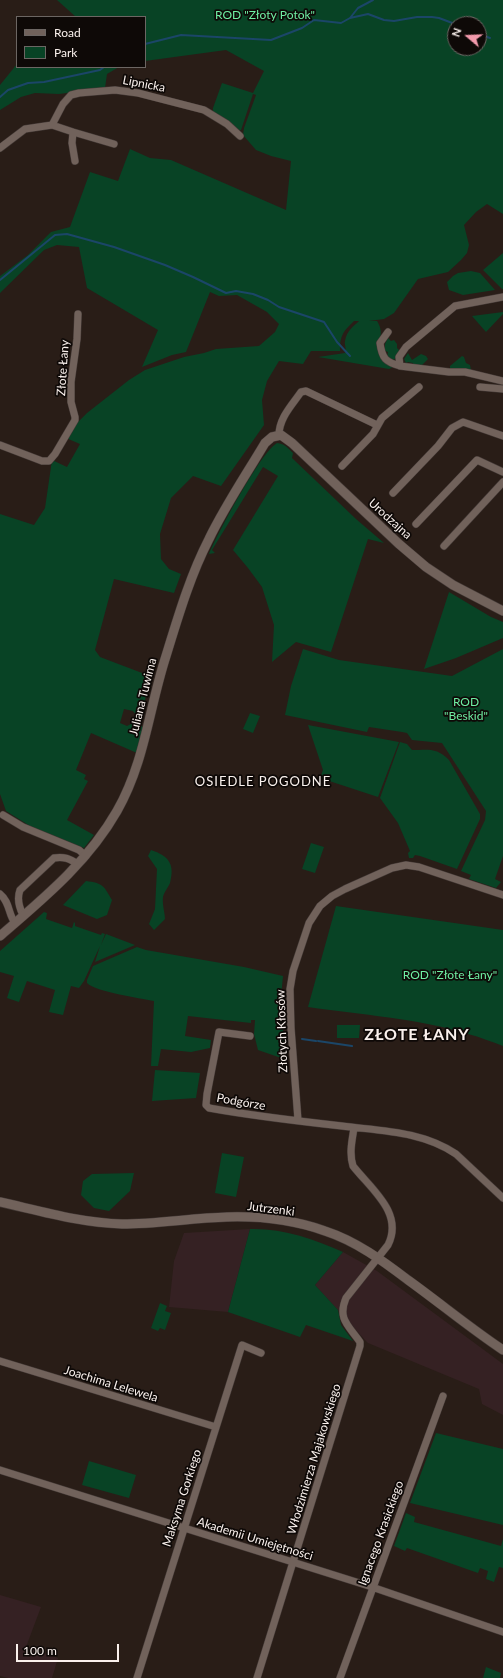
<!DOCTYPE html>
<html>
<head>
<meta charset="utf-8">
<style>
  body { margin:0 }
  #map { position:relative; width:503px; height:1678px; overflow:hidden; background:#291d17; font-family:Lato,sans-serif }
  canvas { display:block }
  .legend { position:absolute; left:16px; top:16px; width:130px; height:52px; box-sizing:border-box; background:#0e0907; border:1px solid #6c6663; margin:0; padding:5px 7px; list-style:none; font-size:12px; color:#faf1ed }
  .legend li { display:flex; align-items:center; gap:8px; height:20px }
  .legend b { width:20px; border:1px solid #6c6663 }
  .north { position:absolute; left:447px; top:16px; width:40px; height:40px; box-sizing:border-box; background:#0e0907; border:1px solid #6c6663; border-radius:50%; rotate:289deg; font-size:11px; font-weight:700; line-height:16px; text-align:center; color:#faf1ed }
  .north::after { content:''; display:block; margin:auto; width:14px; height:18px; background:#f29aac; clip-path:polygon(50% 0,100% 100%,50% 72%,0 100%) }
  .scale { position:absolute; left:16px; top:1644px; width:103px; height:18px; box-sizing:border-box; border:2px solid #faf1ed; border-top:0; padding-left:5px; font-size:12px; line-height:14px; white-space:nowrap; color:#faf1ed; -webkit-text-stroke:3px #0e0907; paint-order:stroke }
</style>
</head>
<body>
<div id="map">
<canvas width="503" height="1678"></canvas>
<ul class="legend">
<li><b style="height:5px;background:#71625b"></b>Road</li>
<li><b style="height:11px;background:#084325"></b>Park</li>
</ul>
<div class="north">N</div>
<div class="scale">100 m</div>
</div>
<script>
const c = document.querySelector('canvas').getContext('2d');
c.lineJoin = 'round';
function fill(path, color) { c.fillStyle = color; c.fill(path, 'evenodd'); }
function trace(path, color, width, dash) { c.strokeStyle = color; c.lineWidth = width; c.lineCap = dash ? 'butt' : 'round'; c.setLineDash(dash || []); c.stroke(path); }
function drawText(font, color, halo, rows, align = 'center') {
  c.font = font + ' Lato,sans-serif'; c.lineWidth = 3.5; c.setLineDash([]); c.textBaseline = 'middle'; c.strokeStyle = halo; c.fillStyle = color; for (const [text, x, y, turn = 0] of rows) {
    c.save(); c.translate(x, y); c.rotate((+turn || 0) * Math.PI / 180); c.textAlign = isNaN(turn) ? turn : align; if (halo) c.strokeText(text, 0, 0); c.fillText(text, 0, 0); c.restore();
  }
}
fill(new Path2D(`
  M250,1229L228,1312L169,1307L174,1261L184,1233Z
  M343,1252L377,1271L503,1364V1415L482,1404L479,1389L368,1343L365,1340L315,1285Z
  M0,1595L41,1607L26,1647L58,1658L52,1678H8L0,1676Z`), '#352123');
fill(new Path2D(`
  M57,0H503V214L487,204L476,212L464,225L469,245L467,253L461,260L448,272L418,279L394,313L384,319L369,321H377C390,341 363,350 393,367L389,369L318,357L345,353C347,348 344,345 345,341C347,330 353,327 359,321H354C343,332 340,335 340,351H311L303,364L279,361L267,381L262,400L264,425L221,486L193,476L171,498L160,534L161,559L169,569L181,574L174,593L114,579L95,650L100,657L150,676L142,715H136L133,711L124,709L120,723L127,726L131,724L145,727L137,753L91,733L76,770L86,775L84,779L88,781L67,820L94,835L84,848L30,826L6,811L0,794V514L34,525L45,508L52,460L67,467L80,444L66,438L77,423L87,413L129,380L145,370L184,357L204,353L216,349L259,346L275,332L279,324L267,312L237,295L219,296L210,292L186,352L172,355L142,367L158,330L87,288L79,247L57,245L44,250L0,293V276L28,255L51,232L70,227L90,172L118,181L130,149L150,158L171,160L286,210L291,161L271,156L256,150L243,135L244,128L256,95L253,94L241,130H239L213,112V108L222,83L253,93L264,71L226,50L145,61V17H76ZM455,24H479V48H455Z
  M17,64V67H119L107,74L105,88L59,94L35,93L21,97L0,110V85Z
  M503,253V289H502L483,270Z
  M471,271L480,273L495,290L463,295L449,290L447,282L453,276L458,273Z
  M503,312V314L486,332L472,316Z
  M388,338L391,341L394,340L397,344V348L400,351L395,359L392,360L387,357L388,352L385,351V344Z
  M408,353L412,360L421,354L426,356L428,359L421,366L413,365V363L408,362L406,363L404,359Z
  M462,356L464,357L466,363L470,365L471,370L450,369V366Z
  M277,443C285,444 288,448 293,453L292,458L356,519L384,543L368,539L331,652L296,642L272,662L274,625L262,587L248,568L233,550L278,476L263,467L212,550L215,553L209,554C218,533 260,453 277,443Z
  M449,592L491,617L503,622V638L456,658L424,669Z
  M303,649L339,660L452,676L503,649V856L495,879L501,882L496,888L469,879L471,875L461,871L485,820L486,811L442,743L412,740L407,733L402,732L369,727L367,732L285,715L291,686Z
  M250,713L260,716L253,733L243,729Z
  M308,725L399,742L378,797L320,778L323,770Z
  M400,742L407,744L412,750C427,750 437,747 449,760L480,814V819L457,869L420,856L415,855L413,858H409L408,853L410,851L398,823L380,798Z
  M311,843L324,847L315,873L302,869Z
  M151,850C169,856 175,864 170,883C168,888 164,892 163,897C162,904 165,913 165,919L154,930L149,924L155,909L157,869L148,856Z
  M86,881C103,883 104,886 112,900L107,915L97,919L63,905Z
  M336,906L503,930V1046C492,1042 480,1037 468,1034C417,1018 361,1015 308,1007Z
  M44,912L47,913L46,919L72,928L74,922L75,923V926L101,935L102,933L105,934L101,945L106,934L135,945L95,962L100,946L84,981L79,988L71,986L63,1015L49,1012L55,990L27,981L19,1002L7,998L14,976L0,972V951Z
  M137,947L146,950L244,967L283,976L280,1007L287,1060L258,1050L254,1034L255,1020H251V1023L188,1016L185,1036L211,1040L210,1048L191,1052L161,1049L158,1066H151L154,1001C139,998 96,992 87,983V980L93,966Z
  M337,1025H360L359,1038H337Z
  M155,1070L200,1073L196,1098L152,1101Z
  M222,1153L244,1157L236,1197L215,1193Z
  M134,1173L130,1191L109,1211L94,1208L81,1195L83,1181L92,1174Z
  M250,1229C282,1228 314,1239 343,1252L315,1285L338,1310L341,1325L353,1341L306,1325L300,1337L228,1312Z
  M160,1303L167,1306L165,1311L171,1313L165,1330L160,1328L158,1331L151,1328Z
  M436,1433L503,1449V1525L410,1503Z
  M89,1461L136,1475L129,1498L82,1485Z
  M406,1513L415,1517L414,1522L501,1546L503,1539V1568L499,1567L494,1582L486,1579L488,1571L480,1568L478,1573L407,1548L405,1551L394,1546Z
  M486,1667L501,1673L500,1678H483Z`), '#084325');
trace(new Path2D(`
  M350,18L368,14L384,20L394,21L417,17H432L439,18L455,24
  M479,34L490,38
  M145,44L181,35L271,40L302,28L314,20L341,23L350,18L358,8L373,0
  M0,97L8,90L28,83L44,82L100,70L104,67
  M0,280L55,235L67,234L114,247L165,265L193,277L226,293L236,291L253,294L268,300L279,307L324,322L337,342L350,356
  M302,1039L316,1041
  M318,1041L352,1046`), '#1b4668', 2);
const minor = new Path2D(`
  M52,125L73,132
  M0,148L25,129L52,125L63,104L71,95L79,93L115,90L138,93L204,110L227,124L240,136
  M75,161L72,143L73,132L114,144
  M503,297L455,306L406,347L399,357L400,366L449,372H465L503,381
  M388,332L380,343C382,359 386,362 400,366
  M480,387L503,389
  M279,435C279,418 292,405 301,392L306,391L377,425
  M0,445L42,461H49L55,454L75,420V417L71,402V382L77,339L78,314
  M342,466L373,434L382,418L419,387
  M393,493L438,446L452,428L463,422L503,436
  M416,524L477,460L503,472
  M444,546L503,482
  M3,815L23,827L79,850L86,856
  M0,894C10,902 8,914 15,923
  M23,915C19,907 17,898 20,890L54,858C64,856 70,859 78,864
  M250,1036L219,1032L207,1094L206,1105L209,1108C253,1116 297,1121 342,1126C381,1131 422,1131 456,1154L503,1198
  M298,1120L291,1028L290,989L293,971L309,923L320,906L332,896L345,889L392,868L406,865L419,867L503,895
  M0,1361L216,1427
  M0,1470L369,1586L503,1632
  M137,1678L242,1345L261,1353
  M257,1678L360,1346V1342C349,1326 337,1319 346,1298L388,1245C404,1213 371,1189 353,1166C349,1153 352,1141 354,1128
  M340,1678L443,1396`);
const tertiary = new Path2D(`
  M0,936C44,898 88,862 117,811C145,762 149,708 166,656C178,617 190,576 209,539C225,506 246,475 265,443L272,437L281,435L292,443L399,544L426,567L453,585L503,611
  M0,1202C40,1211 81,1223 122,1224C157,1224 192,1218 227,1217C260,1216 294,1220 325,1231C356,1241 383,1261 408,1280C440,1303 470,1328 503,1350`);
trace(minor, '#443a37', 8);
trace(tertiary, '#443a37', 10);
trace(minor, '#71625b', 7);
trace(tertiary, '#71625b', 9);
drawText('12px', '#6feea3', '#0e0907', [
  ["ROD \"Złoty Potok\"",265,15],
  ["ROD",466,702],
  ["\"Beskid\"",466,716],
  ["ROD \"Złote Łany\"",450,975]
]);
drawText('12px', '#faf1ed', '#0e0907', [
  ["Lipnicka",144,84,11],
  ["Złote Łany",63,368,-86],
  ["Urodzajna",390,519,42],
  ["Juliana Tuwima",143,697,-76],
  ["Złotych Kłosów",282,1031,-92],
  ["Podgórze",241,1102,10],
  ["Jutrzenki",271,1209,7],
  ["Joachima Lelewela",111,1384,17],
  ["Włodzimierza Majakowskiego",314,1459,-73],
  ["Maksyma Gorkiego",182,1498,-72],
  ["Ignacego Krasickiego",381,1533,-70],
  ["Akademii Umiejętności",255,1539,17]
]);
c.letterSpacing = '1px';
drawText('13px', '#faf1ed', '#0e0907', [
  ["OSIEDLE POGODNE",263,782]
]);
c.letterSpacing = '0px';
c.letterSpacing = '1px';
drawText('bold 16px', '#faf1ed', '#0e0907', [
  ["ZŁOTE ŁANY",417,1035]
]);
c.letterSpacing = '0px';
</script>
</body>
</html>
